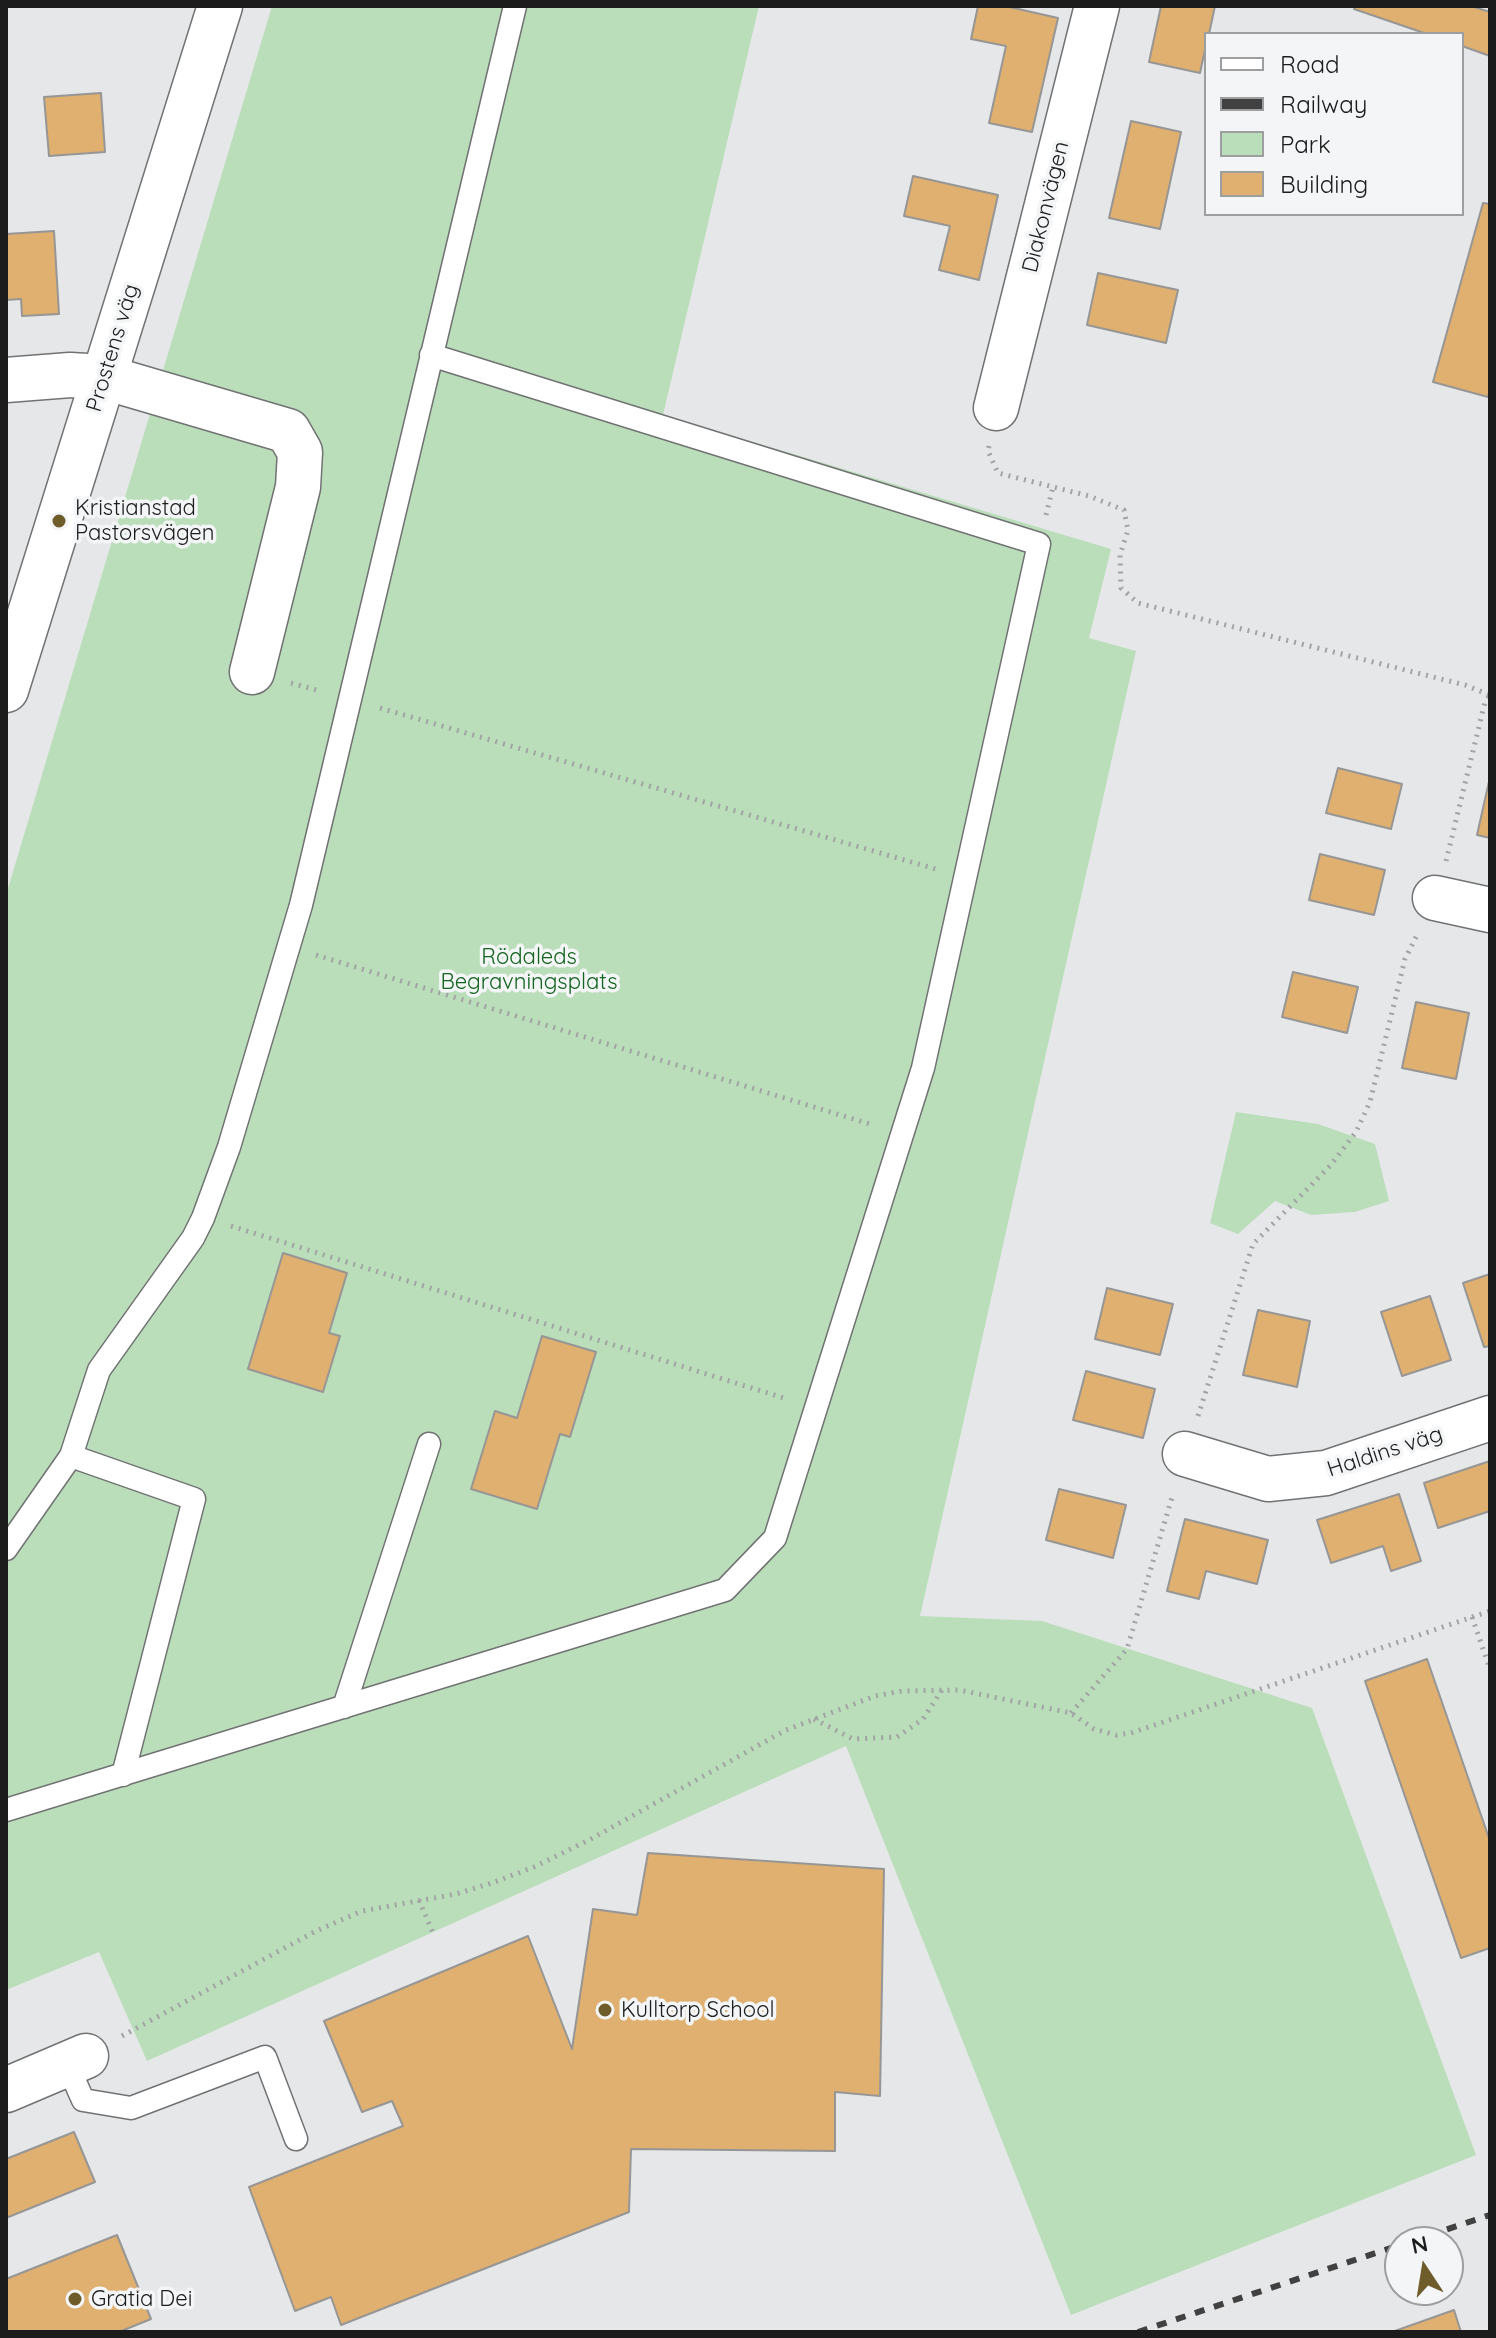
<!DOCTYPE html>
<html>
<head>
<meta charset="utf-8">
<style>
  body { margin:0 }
  #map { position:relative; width:1496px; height:2338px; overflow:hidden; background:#e6e7e9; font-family:Quicksand,sans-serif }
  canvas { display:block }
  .frame { position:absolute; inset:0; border:8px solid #1c1c1c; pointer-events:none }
  .legend { position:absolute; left:1204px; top:32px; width:260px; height:184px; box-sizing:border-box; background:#f3f5f6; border:2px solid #9d9e9f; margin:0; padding:10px 14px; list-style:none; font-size:24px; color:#1c1c1c }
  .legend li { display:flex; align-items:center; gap:16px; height:40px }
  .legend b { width:40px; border:2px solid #9d9e9f }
  .north { position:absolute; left:1384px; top:2226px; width:80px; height:80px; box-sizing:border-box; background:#f3f5f6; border:2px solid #9d9e9f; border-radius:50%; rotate:348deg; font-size:22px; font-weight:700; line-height:32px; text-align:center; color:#1c1c1c }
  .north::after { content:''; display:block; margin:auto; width:28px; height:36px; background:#6e5d2b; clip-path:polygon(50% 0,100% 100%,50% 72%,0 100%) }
</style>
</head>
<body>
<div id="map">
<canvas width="1496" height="2338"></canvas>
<div class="frame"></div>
<ul class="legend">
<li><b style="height:10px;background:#fff"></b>Road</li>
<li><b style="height:10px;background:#414141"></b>Railway</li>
<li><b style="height:22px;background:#bbdeba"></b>Park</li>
<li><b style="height:22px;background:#dfb070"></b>Building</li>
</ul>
<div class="north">N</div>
</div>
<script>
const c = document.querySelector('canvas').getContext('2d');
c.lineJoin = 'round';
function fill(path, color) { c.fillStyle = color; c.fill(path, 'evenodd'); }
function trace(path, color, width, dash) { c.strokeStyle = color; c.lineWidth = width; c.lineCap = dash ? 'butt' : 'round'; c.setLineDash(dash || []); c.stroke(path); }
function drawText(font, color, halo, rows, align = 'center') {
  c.font = font + ' Quicksand,sans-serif'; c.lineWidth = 7; c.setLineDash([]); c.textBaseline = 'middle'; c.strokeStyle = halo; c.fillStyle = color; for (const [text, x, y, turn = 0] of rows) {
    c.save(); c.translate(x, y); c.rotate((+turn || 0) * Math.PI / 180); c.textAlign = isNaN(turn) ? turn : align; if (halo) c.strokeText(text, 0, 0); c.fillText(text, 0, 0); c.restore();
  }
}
fill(new Path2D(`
  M272,6H759L663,415L1111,549L1089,638L1136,651L920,1616L1042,1621L1312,1708L1476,2155L1071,2315L846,1746L147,2061L99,1952L6,1990V895Z
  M1236,1112L1318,1124L1375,1144L1389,1201L1355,1212L1311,1215L1275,1201L1238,1234L1210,1223Z`), '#bbdeba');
const building = new Path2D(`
  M978,6H1005L1058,18L1032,132L989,123L1006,46L971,39Z
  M1161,6H1215L1209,34H1206V45L1200,73L1149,62Z
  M1355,6H1471L1490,12V56L1462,46V34H1427L1354,9Z
  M101,93L105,152L49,156L44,97Z
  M1131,121L1181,132L1160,229L1109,218Z
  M913,176L998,195L979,280L939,270L950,226L904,216Z
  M1483,203L1490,204V389L1488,397L1433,382Z
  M54,231L59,314L22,316L21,299L6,300V234Z
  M1098,273L1178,290L1166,343L1087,325Z
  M1338,768L1402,784L1391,829L1326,813Z
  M1490,777V838L1477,835Z
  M1320,854L1385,870L1374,915L1309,900Z
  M1293,972L1358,987L1347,1033L1282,1017Z
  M1416,1002L1469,1013L1456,1079L1402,1068Z
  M283,1253L347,1273L329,1333L340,1336L323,1392L248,1369Z
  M1490,1274V1346L1484,1347L1463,1283Z
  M1107,1288L1173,1304L1160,1355L1095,1339Z
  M1430,1296L1451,1360L1402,1376L1381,1312Z
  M1258,1310L1310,1321L1297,1387L1243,1375Z
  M542,1336L596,1352L570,1437L560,1434L537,1509L471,1489L495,1411L517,1418Z
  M1086,1371L1155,1389L1143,1438L1073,1420Z
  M1490,1461V1511L1438,1528L1424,1483Z
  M1059,1489L1126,1505L1113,1558L1046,1540Z
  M1399,1494L1421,1561L1391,1571L1383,1546L1331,1563L1317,1520Z
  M1185,1519L1268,1540L1257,1584L1206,1571L1199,1599L1167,1591Z
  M1427,1659L1490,1841V1948L1461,1958L1365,1681Z
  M648,1853L884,1869L880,2096L835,2092V2151L631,2149L629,2212L341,2325L331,2297L295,2311L249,2187L403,2126L392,2101L362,2112L324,2021L528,1936L572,2049L593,1909L637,1915Z
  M74,2132L95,2182L6,2218V2159Z
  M117,2235L151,2319L119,2332H6V2279Z
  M1454,2310L1461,2332H1392Z`);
fill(building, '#dfb070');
trace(building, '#979695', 2);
const lane = new Path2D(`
  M71,1456L194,1499L123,1775
  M6,1549L71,1456L99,1370L193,1238L203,1218L229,1147L301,905L515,6
  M344,1707L429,1444
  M6,1810L725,1590L775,1538L923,1068L1039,544L431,355
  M67,2064L83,2100L131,2108L265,2057L296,2139`);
const street = new Path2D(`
  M6,380L70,375L104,377L288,431L300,452L298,487L252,672
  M996,408L1097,6
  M1435,898L1490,910
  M1185,1454L1268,1479L1326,1473L1490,1418
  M6,2090L86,2056`);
const secondary = new Path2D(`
  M6,690L220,6`);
trace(lane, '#717273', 25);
trace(street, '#717273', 47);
trace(secondary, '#717273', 47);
trace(new Path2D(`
  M989,446L988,451L998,473L1089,496L1124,510L1128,530L1120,555L1121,588L1138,603L1465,685L1490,695
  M1046,515L1053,487
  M291,683L320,691
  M380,708L939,870
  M1446,861L1485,702L1490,695
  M316,955L873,1125
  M231,1226L787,1399
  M1198,1416L1253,1244L1330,1166L1356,1132L1370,1102L1405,959L1418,933
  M1472,1617L1490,1669
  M1071,1713L1127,1649L1173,1494
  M814,1719L853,1739L897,1737L923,1719L942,1690
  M419,1900L433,1933
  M122,2036L316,1931L362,1911L456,1894L492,1883L534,1867L589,1840L786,1730L875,1696L902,1691L959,1690L1071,1713L1094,1729L1116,1735L1131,1733L1490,1611`), '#a2a3a4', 5, [2, 6]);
trace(lane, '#fff', 22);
trace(street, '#fff', 44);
trace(secondary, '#fff', 44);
trace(new Path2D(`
  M1409,2242L1490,2215
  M1138,2332L1400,2245`), '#414141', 6, [10, 10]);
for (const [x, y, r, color] of [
  [59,521,8,"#6e5d2b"],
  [605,2010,8,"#6e5d2b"],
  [75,2299,8,"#6e5d2b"]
]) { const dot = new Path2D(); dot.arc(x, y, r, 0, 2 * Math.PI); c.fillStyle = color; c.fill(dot); trace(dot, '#f3f5f6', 3); }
drawText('22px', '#1c1c1c', '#f3f5f6', [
  ["Diakonvägen",1046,207,-76],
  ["Prostens väg",113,348,-73],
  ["Haldins väg",1385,1452,-18]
]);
drawText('22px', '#1c1c1c', '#f3f5f6', [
  ["Kristianstad",75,508],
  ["Pastorsvägen",75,533],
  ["Kulltorp School",621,2010],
  ["Gratia Dei",91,2299]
], 'left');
drawText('22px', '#12641e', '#f3f5f6', [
  ["Rödaleds",529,957],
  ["Begravningsplats",529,982]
]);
</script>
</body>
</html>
